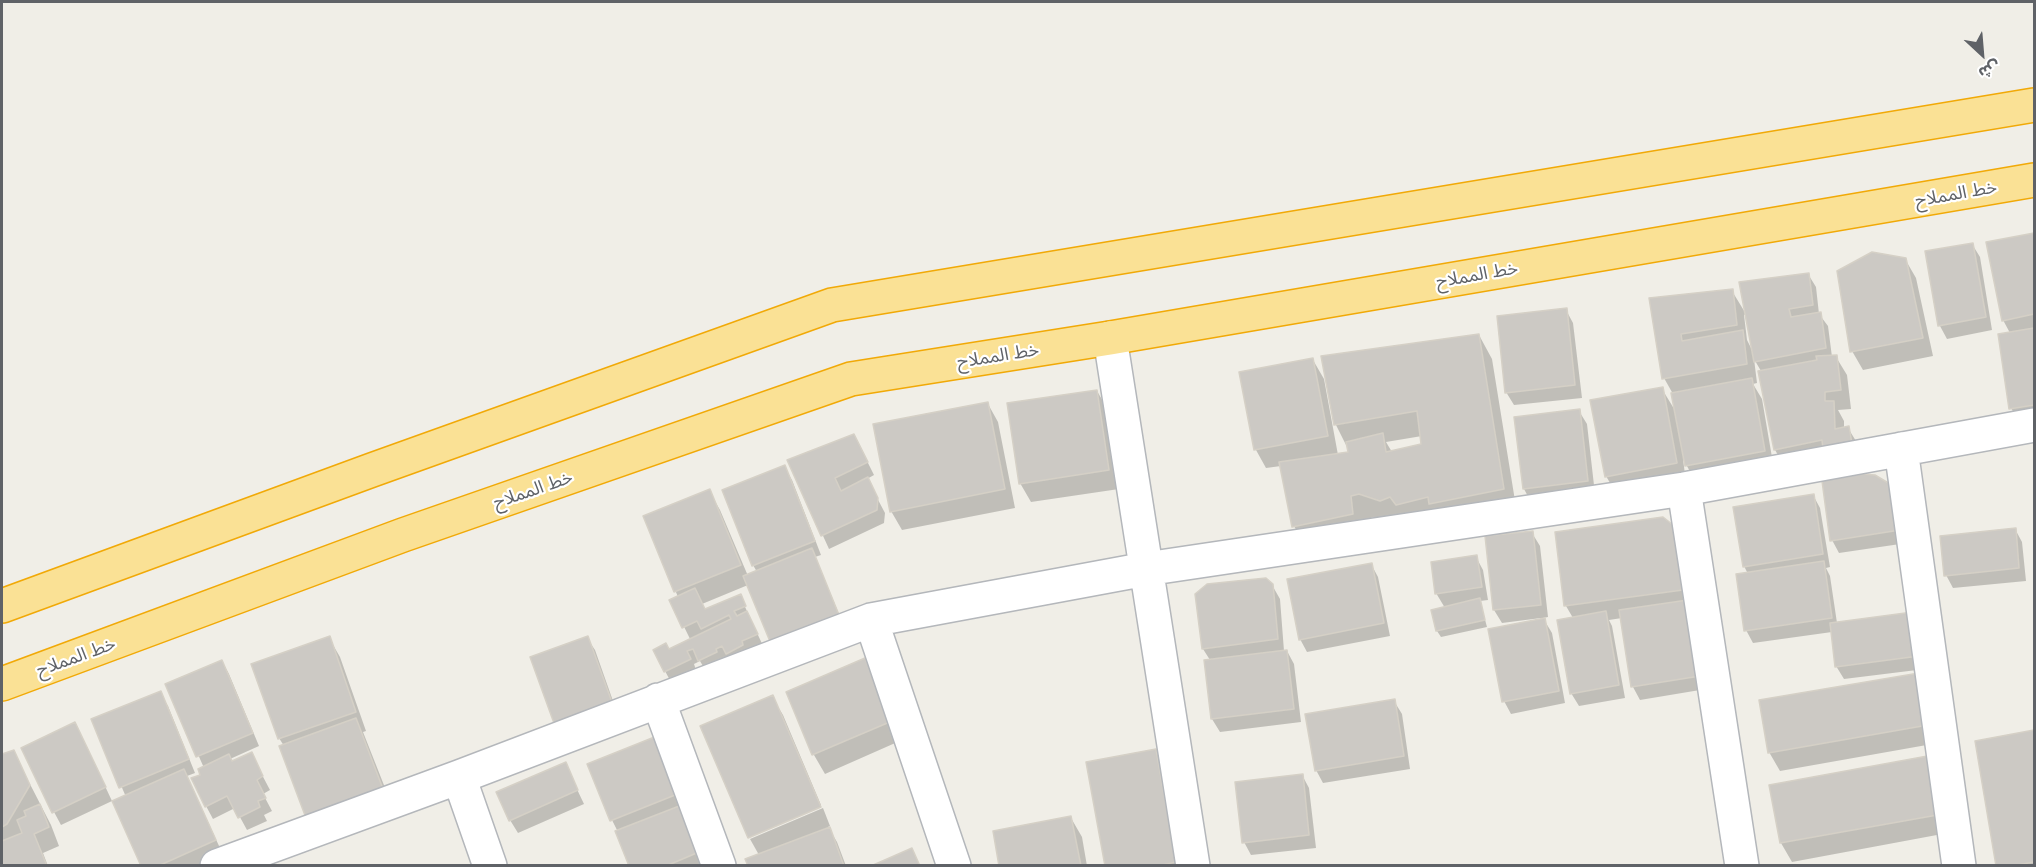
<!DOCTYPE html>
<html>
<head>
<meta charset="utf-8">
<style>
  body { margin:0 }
  #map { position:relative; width:2036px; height:867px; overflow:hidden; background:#f0eee7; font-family:Inter,"Noto Sans Arabic",sans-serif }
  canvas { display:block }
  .frame { position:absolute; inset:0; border:3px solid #5f6267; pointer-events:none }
  .north { position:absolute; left:1952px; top:24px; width:60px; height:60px; -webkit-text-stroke:4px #fff; paint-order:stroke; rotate:154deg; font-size:16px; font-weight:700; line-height:24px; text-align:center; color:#5f6267 }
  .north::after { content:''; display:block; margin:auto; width:21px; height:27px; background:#5f6267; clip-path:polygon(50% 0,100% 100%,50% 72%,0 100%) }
</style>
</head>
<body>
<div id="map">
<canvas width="2036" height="867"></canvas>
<div class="frame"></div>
<div class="north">ش</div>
</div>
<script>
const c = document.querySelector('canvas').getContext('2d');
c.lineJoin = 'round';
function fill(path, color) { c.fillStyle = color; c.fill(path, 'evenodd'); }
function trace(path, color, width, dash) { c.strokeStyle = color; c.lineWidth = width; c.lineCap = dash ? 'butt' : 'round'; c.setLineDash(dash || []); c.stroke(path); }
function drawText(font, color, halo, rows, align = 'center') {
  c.font = font + ' Inter,"Noto Sans Arabic",sans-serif'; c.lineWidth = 4.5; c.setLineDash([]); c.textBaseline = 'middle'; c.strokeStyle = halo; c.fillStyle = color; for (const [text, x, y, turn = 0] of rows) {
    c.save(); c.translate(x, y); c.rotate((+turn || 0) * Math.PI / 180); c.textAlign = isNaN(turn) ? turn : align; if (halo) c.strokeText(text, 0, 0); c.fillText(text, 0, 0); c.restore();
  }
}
fill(new Path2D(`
  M2034,234V425L2022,427L2011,408L2010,333L2003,320L1988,243Z
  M1972,244L1980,257L1992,330L1947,339L1940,326L1927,252Z
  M1905,259L1916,278L1933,356L1863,370L1852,351Z
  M1808,274L1816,287L1819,314L1828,326L1832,357H1836L1847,375L1851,409L1838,410L1844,421V429L1848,428L1859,446L1786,468L1775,450L1761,371L1754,359L1757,383L1753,384L1762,399L1774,469L1697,484L1683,459L1686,482L1617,495L1606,476L1662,389L1676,412L1673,394L1664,378L1651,299L1732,291L1746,314ZM1746,314L1752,350L1747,340L1744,315Z
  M1566,310L1573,323L1582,398L1514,405L1506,392Z
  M1479,335L1492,359L1517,513L1394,525L1374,517L1364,520L1366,538L1307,550L1294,526L1281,466L1266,468L1256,450L1313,360L1324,379L1338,455L1350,453L1336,425L1323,357ZM1422,436L1423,445L1392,452L1386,442Z
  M1097,391L1108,410L1119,489L1031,502L1020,483Z
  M988,404L998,422L1015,508L902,530L891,511Z
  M1579,411L1587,424L1595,494L1531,502L1524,489Z
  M861,449L874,475L867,479L885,513L884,523L829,549L789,461Z
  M784,467L792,480L821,555L815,557L845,628L748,585L702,604L705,611L740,596L764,648L707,673L700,661L694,664L697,673L672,684L665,671L669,651L691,641L671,600L678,597L645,517L709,491L720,510L748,576L757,572L753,565Z
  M1888,485L1907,543L1839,553L1832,540Z
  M1813,495L1820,508L1830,567L1826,568L1830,576L1837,623L1913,614L1925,669L1844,679L1836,666L1832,632L1753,643L1746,630L1748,574L1744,566Z
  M1663,519L1695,615L1706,689L1640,700L1633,687L1622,618L1609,620L1612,626L1625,698L1579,706L1571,693L1573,618L1566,606L1557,533Z
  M2015,529L2022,542L2026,581L1953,588L1946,575Z
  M1532,533L1540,546L1548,617L1543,618L1552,633L1565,703L1511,714L1504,701L1541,618L1502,623L1494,610Z
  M1476,557L1483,570L1488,600L1480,601L1487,627L1441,637L1437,631L1445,608L1436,593Z
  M1371,564L1378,577L1390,636L1307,652L1300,639Z
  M1272,585L1280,599L1284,651H1287L1294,664L1301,722L1220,732L1212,719L1206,661L1210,660L1203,649Z
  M329,638L340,657L366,731L363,732L393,808L284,746L279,738Z
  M587,638L595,650L619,718L563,738Z
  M865,660L875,679L902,740L825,774L814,755L787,693Z
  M222,661L229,674L259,746L230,759L232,763L251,754L270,790L263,794L272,811L264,815L267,821L247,830L235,808L213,819L206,806L202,775L204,768L167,684Z
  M1919,674L1938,743L1780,771L1769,752Z
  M160,693L168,706L195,773L187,776L225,859L211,866H143L126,797L93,720Z
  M772,697L783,715L821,805L749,836Z
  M1394,701L1402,714L1410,769L1323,783L1316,770Z
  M671,732L704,866H631L618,832L612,820Z
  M2034,732V866H1998L1976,742Z
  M82,737L112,801L61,825L54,812Z
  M13,751L51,825L59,846L43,853L48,866H2V755Z
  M1155,751L1166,769L1183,866H1106Z
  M1932,757L1953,832L1792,862L1781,843Z
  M565,764L584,804L518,833L510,820Z
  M1302,775L1309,788L1316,848L1251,855L1244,842Z
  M823,808L830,826L828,827L837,842L846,866H749L759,855L750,839Z
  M1071,818L1082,837L1087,866H1000Z`), '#0003');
const building = new Path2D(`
  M2034,233V314L2002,321L1986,242Z
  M1973,243L1986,317L1938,326L1925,251Z
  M1872,252L1906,258L1923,338L1850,352L1837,271Z
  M1809,273L1813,305L1789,309L1791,317L1821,312L1826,348L1754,362L1739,282Z
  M1733,289L1737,325L1681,334L1682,341L1743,330L1747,364L1662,379L1649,298Z
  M1567,308L1575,385L1505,393L1497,316Z
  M2034,328V405L2009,409L1998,334Z
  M1479,334L1504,489L1429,504L1428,497L1396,505L1390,497L1380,501L1359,494L1351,496L1353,514L1292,527L1279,462L1348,452L1346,442L1383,433L1386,452L1421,444L1417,411L1334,425L1321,356Z
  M1837,355L1841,390L1825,392V401H1834L1835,429L1849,426L1852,444L1823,449L1822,440L1774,450L1758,371L1817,360L1816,356Z
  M1313,358L1328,436L1254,450L1239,372Z
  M1752,378L1765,451L1685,466L1671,393Z
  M1663,387L1677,463L1605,477L1590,400Z
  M1097,390L1109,470L1019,484L1007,403Z
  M988,402L1005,489L890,512L873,424Z
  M1580,409L1588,481L1523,489L1514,417Z
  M854,434L868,462L835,478L841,491L868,477L878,498L877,510L821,536L787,460Z
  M785,465L815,541L752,566L722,490Z
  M1862,474L1875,475L1890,484L1900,530L1830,541L1822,481Z
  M710,489L741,565L674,592L643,516Z
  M1814,494L1823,554L1743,567L1733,507Z
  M1663,517L1677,528L1690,589L1564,606L1555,532Z
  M2016,528L2019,568L1944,576L1940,536Z
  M1533,531L1541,605L1493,610L1485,536Z
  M812,548L839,615L771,644L743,576Z
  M1477,555L1482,587L1435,594L1431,562Z
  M1824,561L1832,618L1744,631L1736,574Z
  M1372,563L1384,623L1299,640L1287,579Z
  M1266,578L1273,584L1278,639L1202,649L1195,594L1207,584Z
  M695,588L705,609L741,594L746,606L734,611L737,616L747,611L758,634L742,641L743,645L726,654L722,646L716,649L717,652L698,661L693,649L687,651L691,659L664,672L653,650L666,643L669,649L731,619L729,615L701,629L697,621L682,628L669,600Z
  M1480,598L1485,620L1436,631L1431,610Z
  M1688,600L1700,676L1631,687L1619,610Z
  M1606,611L1619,685L1570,694L1557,620Z
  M1913,612L1919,656L1835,667L1830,623Z
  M1545,618L1559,691L1502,702L1488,629Z
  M330,636L356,712L278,739L251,664Z
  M588,636L613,705L555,726L530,657Z
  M1287,650L1294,709L1211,719L1204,660Z
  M865,658L892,721L812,755L786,692Z
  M222,660L253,733L196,757L165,684Z
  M1919,673L1928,725L1768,753L1759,700Z
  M161,691L189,759L119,788L91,719Z
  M773,695L821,807L748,838L700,726Z
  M1395,699L1404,756L1315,771L1305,714Z
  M356,718L383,789L306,818L279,746Z
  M75,722L106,787L52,813L21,748Z
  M672,730L695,787L610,821L587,764Z
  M2034,730V862L2012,866H1996L1975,741Z
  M1156,749L1176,862L1158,866H1105L1086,762Z
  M14,750L30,785L7,824L2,827V754Z
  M252,752L263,776L257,780L266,798L258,801L260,807L238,818L227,796L205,807L191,778L200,775L198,769L229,754L232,761Z
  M1933,755L1943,814L1780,843L1769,785Z
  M566,762L578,790L509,821L496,792Z
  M184,769L216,840L158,866H141L112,801Z
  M1303,774L1309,835L1242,843L1235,782Z
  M687,803L706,849L666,866H629L615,831Z
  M40,804L49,827L34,834L47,866H2V841L22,833L17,820L26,816L24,811Z
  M1071,816L1081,866H999L993,831Z
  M830,827L844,866H748L745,859Z
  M912,848L920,866H871Z`);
fill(building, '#ccc9c4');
trace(building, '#d5d0c6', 1.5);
const minor = new Path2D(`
  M1110,338L1193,866
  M1901,449L1959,866
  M1684,489L1742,866
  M871,620L954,866
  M658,700L719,866
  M459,777L490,866
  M217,866L459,777L871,620L1146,569L1684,489L2034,425`);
const highway = new Path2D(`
  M2,606L372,470L832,305L2034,105
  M2,684L403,535L851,379L1110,338L2034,180`);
trace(minor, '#b4b7bb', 36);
trace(highway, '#f1a907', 36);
trace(minor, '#fff', 33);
trace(highway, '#fae195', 33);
drawText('18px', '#5f6267', '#fff', [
  ["خط المملاح",1956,194,-10],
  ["خط المملاح",1477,275,-10],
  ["خط المملاح",998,356,-9],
  ["خط المملاح",533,490,-19],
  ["خط المملاح",76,657,-20]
]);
</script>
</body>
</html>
